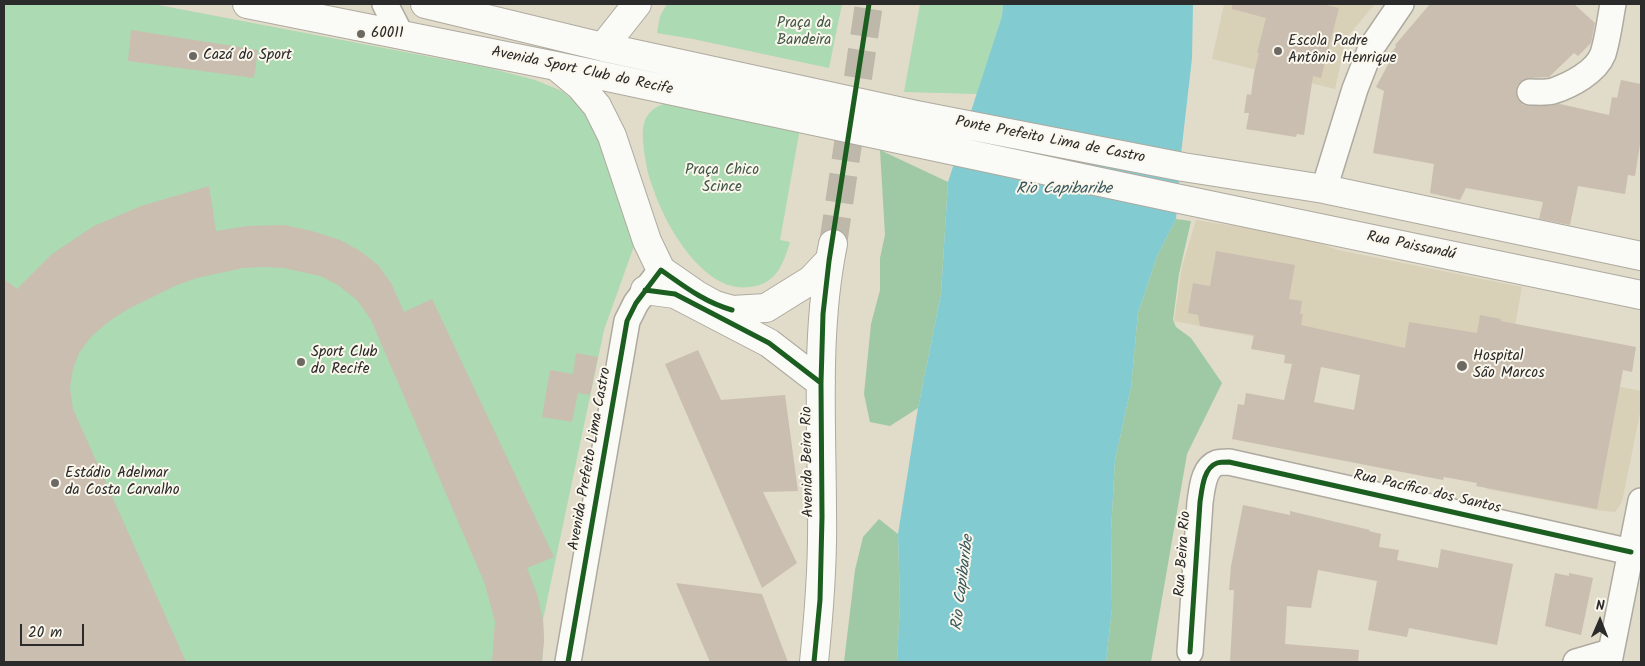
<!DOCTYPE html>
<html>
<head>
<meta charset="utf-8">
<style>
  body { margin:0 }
  #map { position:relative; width:1645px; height:666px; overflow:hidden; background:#e1dbc9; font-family:Kalam,sans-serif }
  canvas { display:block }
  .frame { position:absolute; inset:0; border:5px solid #2b2b2b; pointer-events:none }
  .north { position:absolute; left:1575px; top:596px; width:50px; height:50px; -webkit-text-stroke:4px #fbf7ec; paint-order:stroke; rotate:1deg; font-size:14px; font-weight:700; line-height:20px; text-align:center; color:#2b2b2b }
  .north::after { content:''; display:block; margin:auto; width:18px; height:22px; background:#2b2b2b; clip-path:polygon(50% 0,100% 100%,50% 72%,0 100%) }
  .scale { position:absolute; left:20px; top:624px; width:64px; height:22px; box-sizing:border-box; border:2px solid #2b2b2b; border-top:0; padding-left:6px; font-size:15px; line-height:18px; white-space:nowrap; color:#2b2b2b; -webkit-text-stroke:4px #fbf7ec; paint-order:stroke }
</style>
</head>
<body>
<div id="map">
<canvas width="1645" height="666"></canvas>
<div class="frame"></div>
<div class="north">N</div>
<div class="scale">20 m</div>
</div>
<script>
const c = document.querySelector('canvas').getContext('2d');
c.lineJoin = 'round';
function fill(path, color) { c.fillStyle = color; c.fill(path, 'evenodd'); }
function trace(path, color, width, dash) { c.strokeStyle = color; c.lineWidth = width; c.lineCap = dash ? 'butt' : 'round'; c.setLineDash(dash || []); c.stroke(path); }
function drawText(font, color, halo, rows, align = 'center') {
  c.font = font + ' Kalam,sans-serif'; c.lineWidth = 4; c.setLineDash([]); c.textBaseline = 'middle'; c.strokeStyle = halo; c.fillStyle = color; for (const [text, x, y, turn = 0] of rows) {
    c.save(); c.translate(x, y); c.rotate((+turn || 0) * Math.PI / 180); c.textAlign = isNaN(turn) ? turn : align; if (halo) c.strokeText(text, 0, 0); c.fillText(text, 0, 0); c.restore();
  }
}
fill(new Path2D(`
  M1224,4H1375L1348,36L1345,43L1335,89L1212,59Z
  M1196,220L1303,237L1338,250L1522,287L1508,364L1641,391V408L1622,502L1615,512L1597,510L1487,489L1504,385L1174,321L1182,266Z`), '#d9d0b8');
fill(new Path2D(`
  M4,4H153L489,68L535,80L562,91L581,107L597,133L634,246L604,330L543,620L544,640L542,662H4Z
  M667,4H842L829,68L693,39L657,33L660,16Z
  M920,4H1003L1002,16L977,94L904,92Z
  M675,102L800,128L780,240L790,242C783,265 776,284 750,287C704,294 665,225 653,188C648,176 646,164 644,151C643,141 641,128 646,118C652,107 663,103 675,102Z`), '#acdab2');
fill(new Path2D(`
  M880,150L948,182L941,294L918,408L890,426L870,422L864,394L871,324L880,290V258L885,235Z
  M1176,219L1191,221L1179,274L1173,320L1176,327L1191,338L1222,383L1187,454L1151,662H1106L1112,608L1111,531L1115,460L1131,387L1138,313L1157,256Z
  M879,519L898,534L900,603L897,662H844L855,570L863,537Z`), '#9ec9a4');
fill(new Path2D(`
  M1003,4H1193L1192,58L1181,154L1176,219L1157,256L1138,313L1131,387L1115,460L1111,531L1112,608L1106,662H897L900,603L898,534L918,408L941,294L948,182L1002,16Z`), '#82cbd1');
fill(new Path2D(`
  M1232,4H1322L1339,8L1321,78L1313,76L1304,135L1297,134L1296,137L1246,129L1249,113H1244L1247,94L1251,95L1254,73L1259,53H1257L1266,18L1232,9Z
  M1430,4H1574L1595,23L1591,43L1578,56L1574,53L1549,77L1530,78L1523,80L1517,85L1516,92L1518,99L1523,105L1529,106H1548L1560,104L1609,115L1612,97L1617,98L1621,80L1641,84V138L1635,176L1628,175L1625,194L1578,186L1570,225L1539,219L1543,202L1466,188L1460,200L1430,193L1434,164L1373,153L1384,91L1376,87L1393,55L1391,53L1396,47L1395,45Z
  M131,30L258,50L254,78L128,61Z
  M209,186L216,231L247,226L284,225L312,231L340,240L360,251L378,265L391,283L404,312L432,299L554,557L527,568L538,597L543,620L544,640L542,662H492L495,622L485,584L371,320L357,300L338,285L320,276L284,268L263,267L243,268L197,278L175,286L128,309L108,322L91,337L79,353L73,369L70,387L73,409L186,662H4V279L17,289L52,254L94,226L141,206Z
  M1216,251L1295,265L1289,299L1302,301L1300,314H1303L1301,325L1405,348L1409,322L1477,333L1480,315L1501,319V321L1636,347L1632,372L1623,370L1597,509L1476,486L1477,483L1444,477L1443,480L1232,439L1238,404L1244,405L1246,393L1284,400L1292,364L1284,363L1285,355L1251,349L1254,335L1200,326L1198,315L1188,313L1193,283L1210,286ZM1321,367L1360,375L1354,410L1314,402Z
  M698,350L721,400L785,395L798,491L763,492L797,563L762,588L665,364Z
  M576,353L598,357L590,395L578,393L572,422L542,417L550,370L573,374Z
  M1243,505L1290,515V511L1370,530L1369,531L1381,534L1379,547L1399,550L1397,560L1438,568L1441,549L1513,564L1497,645L1409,628L1407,637L1368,630L1377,581L1318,570L1311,608L1287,606L1285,644L1359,650L1358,662H1230L1234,590H1229L1231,566Z
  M1555,573L1569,576V573L1593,578L1581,635L1545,626Z
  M676,583L762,594L788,662H710Z`), '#cabeb0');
trace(new Path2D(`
  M833,244L869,4`), '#bdb8a9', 28, [28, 14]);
const minor = new Path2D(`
  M385,4L401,35
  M1530,92C1537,92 1546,93 1553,91C1571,85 1596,72 1603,54C1608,38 1610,20 1613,4
  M1324,189L1355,89L1371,48L1401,4
  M1190,652L1200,502C1202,490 1203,468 1217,463C1220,462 1225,462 1229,462L1631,552
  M568,662L627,321L636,303L658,274
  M1576,662L1610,652
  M1609,662L1641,501`);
const major = new Path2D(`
  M645,290L675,294L769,343L821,383
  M814,662C819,613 823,564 822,514C822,424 815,332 833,244`);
const highway = new Path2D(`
  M247,4L556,66L1180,199L1641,295
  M425,4L603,47L916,115L1183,167L1324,189L1641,256
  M603,47L637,4
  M557,67L580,86L597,106L612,136L647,241L661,270L697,295L715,305L732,310L766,308L811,280L829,261`);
trace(minor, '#aeaa9f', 28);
trace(major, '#aeaa9f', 30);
trace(highway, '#aeaa9f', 30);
trace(minor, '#fafaf7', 25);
trace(major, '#fafaf7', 28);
trace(highway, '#fafaf7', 28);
trace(new Path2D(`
  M645,290L675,294L769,343L821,383
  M1190,652L1200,502C1202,490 1203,468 1217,463C1220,462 1225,462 1229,462L1631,552
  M568,662L627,321L636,303L661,270C684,286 704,302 732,310
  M814,662L820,600L822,517L821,383L823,314L829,261L869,4`), '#1b5e20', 5);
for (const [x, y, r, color] of [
  [361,34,5,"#6b6962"],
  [1278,51,5,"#6b6962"],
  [193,56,5,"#6b6962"],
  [301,362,5,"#6b6962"],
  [1462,366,6,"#6b6962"],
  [55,483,5,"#6b6962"]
]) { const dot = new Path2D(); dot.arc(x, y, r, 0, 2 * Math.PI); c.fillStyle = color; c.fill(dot); trace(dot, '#fbf7ec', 2); }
drawText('15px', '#405748', '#fbf7ec', [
  ["Praça da",804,24],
  ["Bandeira",804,41],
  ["Praça Chico",722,171],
  ["Scince",722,188]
]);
drawText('15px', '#2b2b2b', '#fbf7ec', [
  ["60011",371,34],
  ["Escola Padre",1288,42],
  ["Antônio Henrique",1288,59],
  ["Cazá do Sport",203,56],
  ["Sport Club",311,353],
  ["do Recife",311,370],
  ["Hospital",1473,357],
  ["São Marcos",1473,374],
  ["Estádio Adelmar",65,474],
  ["da Costa Carvalho",65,491]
], 'left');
drawText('15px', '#2b2b2b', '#fbf7ec', [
  ["Avenida Sport Club do Recife",582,72,12],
  ["Ponte Prefeito Lima de Castro",1050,141,11],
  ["Rua Paissandú",1411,247,12],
  ["Avenida Prefeito Lima Castro",591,459,-80],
  ["Avenida Beira Rio",809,462,-91],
  ["Rua Pacífico dos Santos",1427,493,13],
  ["Rua Beira Rio",1184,554,-86]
]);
drawText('italic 16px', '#39595e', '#fbf7ec', [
  ["Rio Capibaribe",1064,190],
  ["Rio Capibaribe",964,583,-83]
]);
</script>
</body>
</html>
